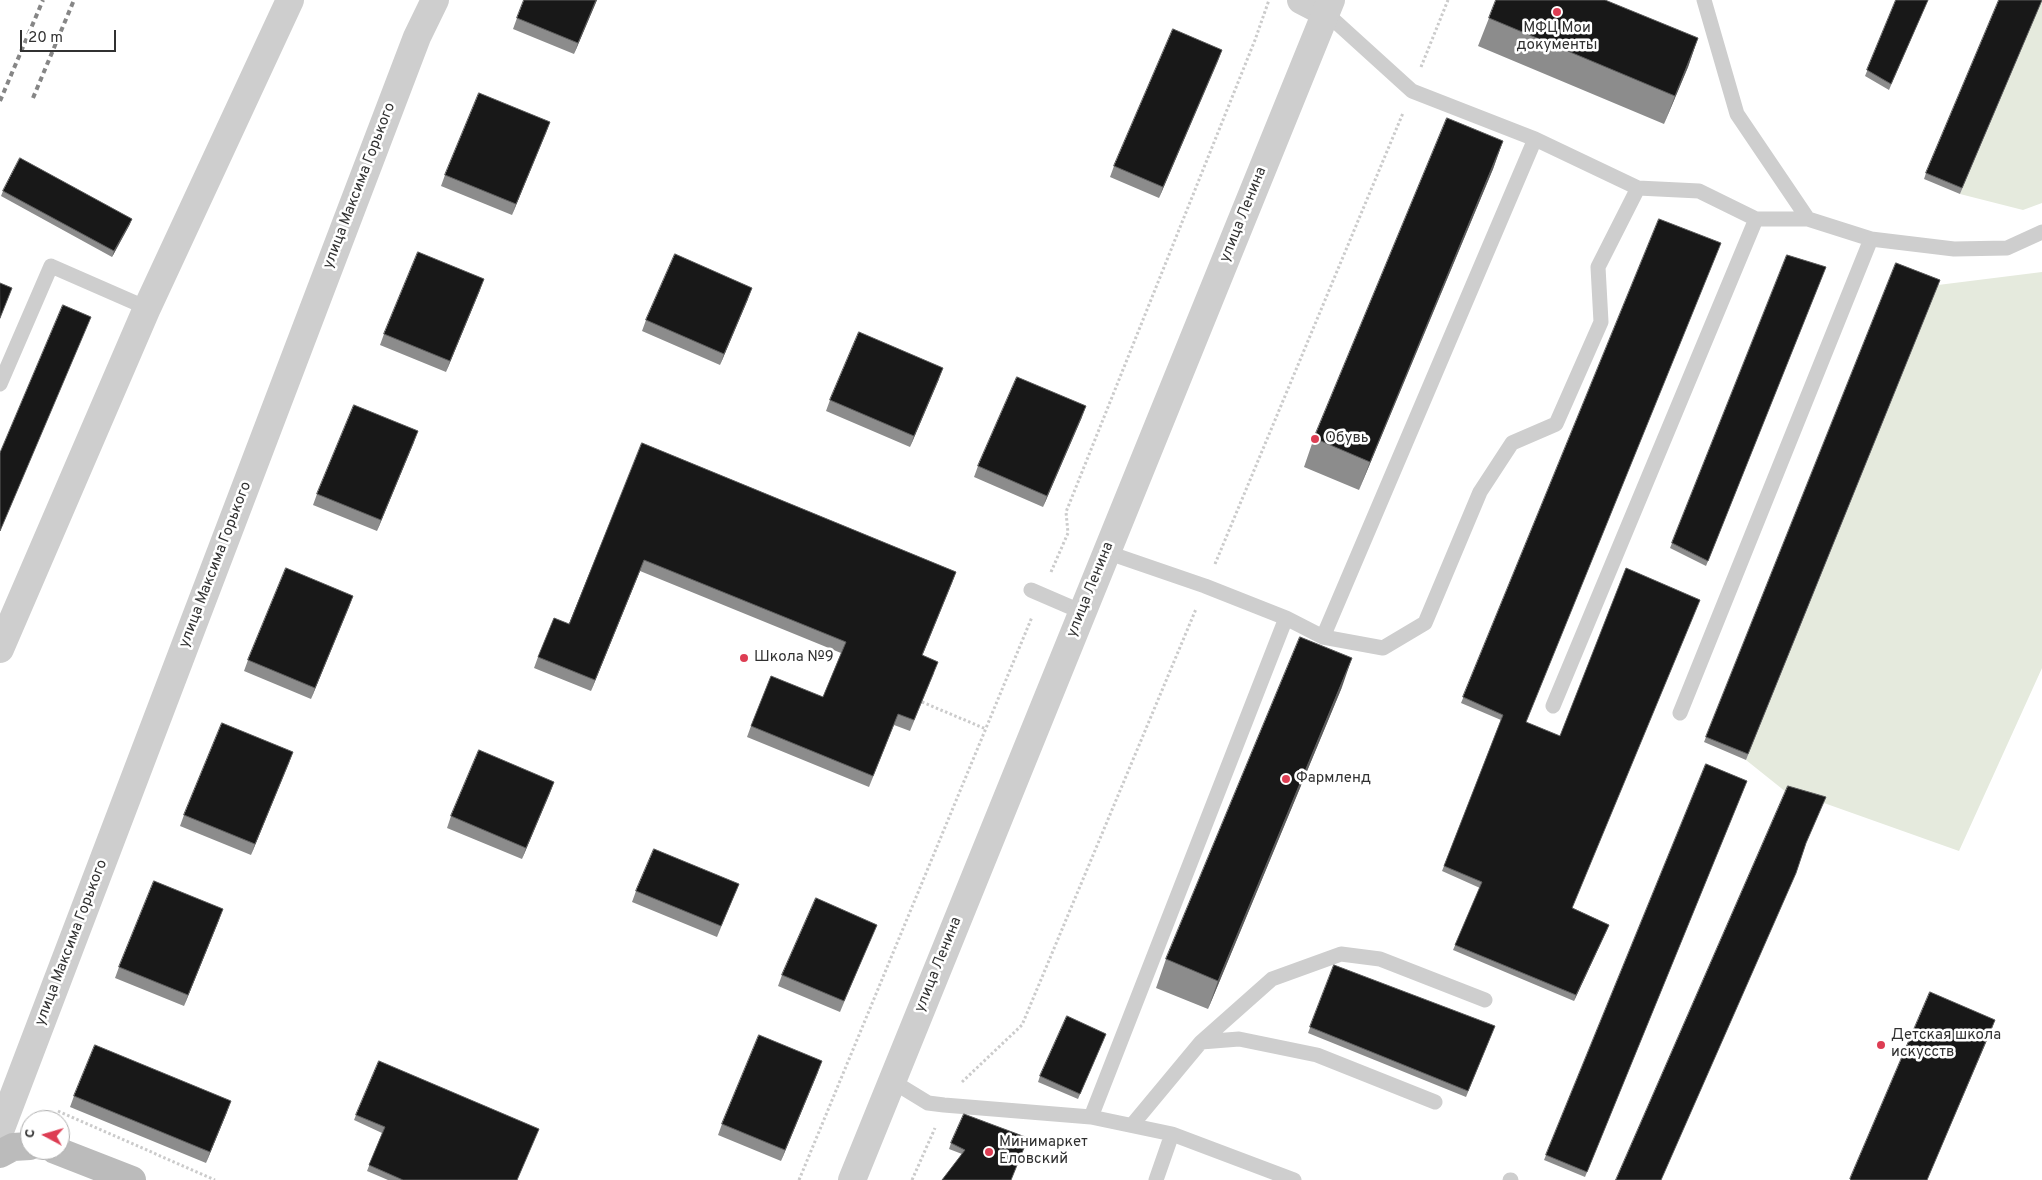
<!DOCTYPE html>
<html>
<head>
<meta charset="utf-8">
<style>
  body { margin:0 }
  #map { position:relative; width:2042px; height:1180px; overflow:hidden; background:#fff; font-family:Overpass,sans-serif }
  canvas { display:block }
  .north { position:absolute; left:20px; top:1110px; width:50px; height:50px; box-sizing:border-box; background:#fff; border:1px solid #adadad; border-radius:50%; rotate:276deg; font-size:14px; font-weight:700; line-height:20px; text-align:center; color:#313131 }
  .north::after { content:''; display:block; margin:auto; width:18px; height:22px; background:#dd3d53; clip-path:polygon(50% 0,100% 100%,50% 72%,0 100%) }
  .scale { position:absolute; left:20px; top:30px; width:96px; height:22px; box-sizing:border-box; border:2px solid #313131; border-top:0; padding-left:6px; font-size:15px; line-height:18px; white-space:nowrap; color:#313131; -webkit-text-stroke:4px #fff; paint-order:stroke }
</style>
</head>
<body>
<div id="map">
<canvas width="2042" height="1180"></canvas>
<div class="north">С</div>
<div class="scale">20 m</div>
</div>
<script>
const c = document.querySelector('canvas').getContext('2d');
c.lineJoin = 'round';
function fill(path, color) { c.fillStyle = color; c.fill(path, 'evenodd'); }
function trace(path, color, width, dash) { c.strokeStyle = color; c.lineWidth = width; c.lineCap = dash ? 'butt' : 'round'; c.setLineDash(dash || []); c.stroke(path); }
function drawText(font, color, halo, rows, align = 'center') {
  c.font = font + ' Overpass,sans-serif'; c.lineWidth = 5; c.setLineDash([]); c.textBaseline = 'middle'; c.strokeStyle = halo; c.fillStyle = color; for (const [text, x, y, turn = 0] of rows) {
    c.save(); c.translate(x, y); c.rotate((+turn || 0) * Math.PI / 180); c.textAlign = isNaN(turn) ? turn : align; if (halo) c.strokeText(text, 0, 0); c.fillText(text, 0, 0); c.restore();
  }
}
fill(new Path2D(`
  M2042,0V203L2023,210L1960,194Z
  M2042,272V668L1959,851L1824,803L1786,792L1746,760L1938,285Z`), '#e5eadd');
trace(new Path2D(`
  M1421,67L1448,0
  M1215,564L1403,113
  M1051,572L1068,533L1066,512L1255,40L1269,0
  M922,702L986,729
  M962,1082L1022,1025L1196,609
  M58,1111L215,1180
  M799,1180L1032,617
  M912,1180L935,1128`), '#cbcbcb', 3, [2.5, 2.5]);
trace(new Path2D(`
  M1704,0L1737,114L1808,219
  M1326,13L1412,91L1535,139L1638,188L1699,191L1756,219H1808L1871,239L1954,249L2007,248L2042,232
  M0,384L51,266L147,308
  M1106,552L1205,586L1286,618L1323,637L1383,648L1425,623L1480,492L1512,443L1556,424L1601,322L1598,267L1638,188
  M1031,590L1082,612
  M1323,637L1535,139
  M1553,706L1756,219
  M1680,713L1871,239
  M1201,1042L1272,979L1341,954L1380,959L1485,1000
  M892,1081L928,1103L944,1105L1091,1117L1172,1134L1294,1180
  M1091,1117L1286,618
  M1132,1125L1201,1042L1239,1039L1317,1055L1435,1102
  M1156,1180L1172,1134
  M1510,1180H1511`), '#cecece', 15);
trace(new Path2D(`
  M1301,0L1326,13
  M0,1131L417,37L435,0`), '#cecece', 28);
trace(new Path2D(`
  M0,649L147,308L290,0
  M852,1180L1331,0`), '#cecece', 28);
trace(new Path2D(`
  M55,1150L132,1180
  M0,1154L13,1147L30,1146`), '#bbb', 28);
trace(new Path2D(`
  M33,98L74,0
  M0,101L43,0`), '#868686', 4, [5, 4]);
fill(new Path2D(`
  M597,0L574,54L513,29L517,18Z
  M1896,0H1928L1889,90L1865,76Z
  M2042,0L1960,194L1924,179L1926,173Z
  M1489,18L1698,38L1688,67L1664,124L1478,46Z
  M1222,50L1159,198L1110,177L1114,166Z
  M550,122L512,215L441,186L445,175Z
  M1503,141L1493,169L1359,490L1304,467L1314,438Z
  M3,191L130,224L112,257L1,196Z
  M1659,219L1526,722L1573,908L1609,925L1574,1001L1453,950L1480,888L1442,871L1501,720L1461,703Z
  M1787,255L1826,267L1706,566L1670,548Z
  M1896,263L1940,280L1746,760L1704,742Z
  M480,290L446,372L380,345L384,334Z
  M748,299L720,365L642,331L646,320Z
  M939,379L910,447L826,411L830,400Z
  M1082,417L1043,507L974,477L978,466Z
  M414,442L377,531L313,505L317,494Z
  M642,443L956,572L922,655L934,673L910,731L894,725L869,787L747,737L751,726L823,697L841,653L640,571L591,691L534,668L538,657L569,624Z
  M353,596L311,699L244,671L248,660Z
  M1342,687L1208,1009L1156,988L1166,959Z
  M293,752L251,855L180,826L184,815Z
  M1706,764L1747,781L1585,1177L1544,1160Z
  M554,782L522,859L447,828L451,816Z
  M739,884L717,937L632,902L636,891Z
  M219,920L184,1006L115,978L119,967Z
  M872,936L840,1012L778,986L782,975Z
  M1334,965L1493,1031L1466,1097L1308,1033Z
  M1104,1039L1078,1099L1038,1082L1040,1076Z
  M818,1072L781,1161L718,1135L722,1124Z
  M74,1096L227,1112L206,1163L70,1107Z
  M356,1115L518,1180H388L367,1171L382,1133L354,1120Z
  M1028,1138L962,1154L949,1149L951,1143Z`), '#8c8c8c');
fill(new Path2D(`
  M596,0H597L574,54L578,43Z
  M1698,38L1688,67L1664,124L1675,96Z
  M1222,50L1218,61L1159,198L1163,187Z
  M550,122L546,133L512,215L516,204Z
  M1503,141L1493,169L1359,490L1370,462Z
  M132,219L130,224L112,257L114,251Z
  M484,279L480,290L446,372L450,361Z
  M752,288L748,299L720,365L724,354Z
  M943,368L939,379L910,447L914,436Z
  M1086,406L1082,417L1043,507L1047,496Z
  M418,431L414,442L377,531L381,520Z
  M644,560L640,571L591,691L595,680Z
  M956,572L952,583L918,666L922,655Z
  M353,596L349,607L311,699L315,688Z
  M1352,658L1342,687L1208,1009L1218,981Z
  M293,752L289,763L251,855L255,844Z
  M554,782L550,793L522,859L526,848Z
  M223,909L219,920L184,1006L188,995Z
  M1609,925L1607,930L1574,1001L1576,995Z
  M1995,1020L1991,1031L1927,1180Z
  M822,1061L818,1072L781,1161L785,1150Z
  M231,1101L227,1112L206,1163L210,1152Z`), '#5d5d5d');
const building = new Path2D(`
  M524,0H596L578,43L517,18Z
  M1496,0H1605L1698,38L1675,96L1489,18Z
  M1896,0H1928L1891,84L1867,70Z
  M1999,0H2042L1962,188L1926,173Z
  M1173,29L1222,50L1163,187L1114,166Z
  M479,93L550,122L516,204L445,175Z
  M1447,118L1503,141L1370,462L1314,438Z
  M20,158L132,219L114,251L3,191Z
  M1659,219L1721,243L1526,722L1560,736L1626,568L1700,600L1572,908L1609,925L1576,995L1455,945L1482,882L1444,866L1503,715L1463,697Z
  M418,252L484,279L450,361L384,334Z
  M675,254L752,288L724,354L646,320Z
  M1787,255L1826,267L1708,561L1672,543Z
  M1896,263L1940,280L1748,754L1706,737Z
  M0,283L12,288L0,318Z
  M63,305L91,317L0,531V453Z
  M859,332L943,368L914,436L830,400Z
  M1017,377L1086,406L1047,496L978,466Z
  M354,405L418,431L381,520L317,494Z
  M642,443L956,572L922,655L938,662L914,720L898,714L873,776L751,726L771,676L823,697L846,642L644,560L595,680L538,657L554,618L569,624Z
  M286,568L353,596L315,688L248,660Z
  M1300,637L1352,658L1218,981L1166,959Z
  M222,723L293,752L255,844L184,815Z
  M479,750L554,782L526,848L451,816Z
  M1706,764L1747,781L1587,1172L1546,1155Z
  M1788,786L1826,797L1806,843L1796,873L1661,1180H1616Z
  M654,849L739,884L721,926L636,891Z
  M154,881L223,909L188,995L119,967Z
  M816,898L877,925L844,1001L782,975Z
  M1334,965L1495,1026L1468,1091L1310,1027Z
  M1930,992L1995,1020L1927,1180H1851L1850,1179Z
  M1067,1016L1106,1034L1080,1094L1040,1076Z
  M759,1035L822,1061L785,1150L722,1124Z
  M95,1045L231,1101L210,1152L74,1096Z
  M379,1061L539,1129L517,1180H403L369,1165L385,1127L356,1115Z
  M964,1114L1028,1138L1011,1180H942L965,1150L951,1143Z`);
fill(building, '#181818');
trace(building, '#5d5d5d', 1);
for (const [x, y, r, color] of [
  [1557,12,5,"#dd3d53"],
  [1315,439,5,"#dd3d53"],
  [744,658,5,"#dd3d53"],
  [1286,779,5,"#dd3d53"],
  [1881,1045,5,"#dd3d53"],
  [989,1152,5,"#dd3d53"]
]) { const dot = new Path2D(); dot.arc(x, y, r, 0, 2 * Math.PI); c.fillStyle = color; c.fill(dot); trace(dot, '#fff', 2); }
drawText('15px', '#313131', '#fff', [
  ["МФЦ Мои",1557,29,"center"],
  ["документы",1557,46,"center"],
  ["Обувь",1325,439],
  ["Школа №9",754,658],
  ["Фармленд",1296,779],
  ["Детская школа",1891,1036],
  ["искусств",1891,1053],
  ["Минимаркет",999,1143],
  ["Еловский",999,1160]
], 'left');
drawText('15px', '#313131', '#fff', [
  ["улица Максима Горького",360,186,-69],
  ["улица Ленина",1244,215,-68],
  ["улица Максима Горького",216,565,-69],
  ["улица Ленина",1091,590,-68],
  ["улица Максима Горького",72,943,-69],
  ["улица Ленина",939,965,-68]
]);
</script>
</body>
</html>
